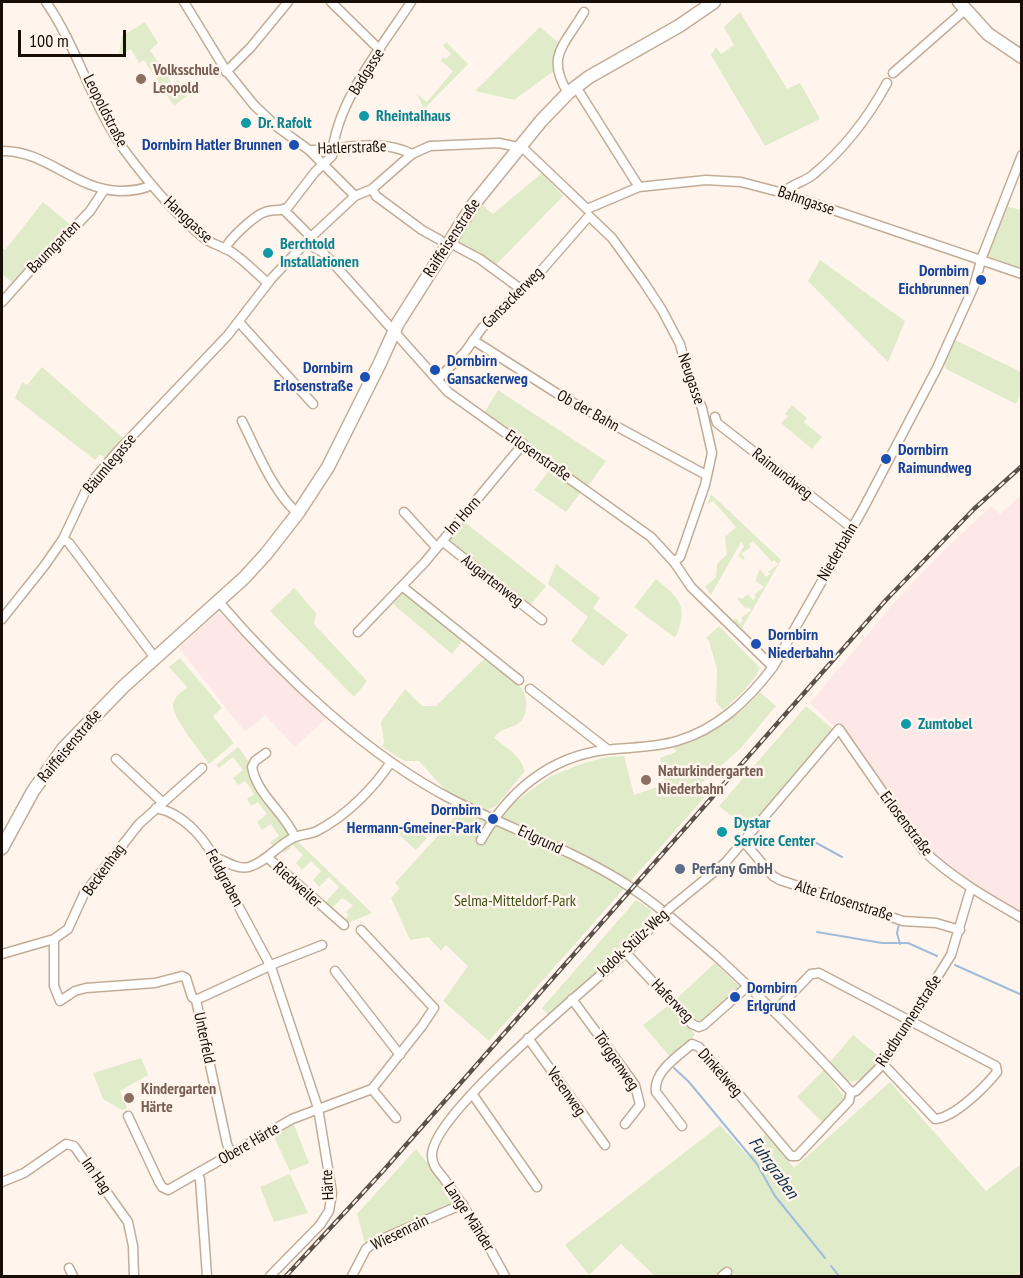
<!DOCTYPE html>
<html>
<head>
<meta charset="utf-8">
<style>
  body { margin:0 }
  #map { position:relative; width:1023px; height:1278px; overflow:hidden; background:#fff5ec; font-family:"PT Sans Narrow",sans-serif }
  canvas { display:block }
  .frame { position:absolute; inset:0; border:3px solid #160e07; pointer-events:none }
  .scale { position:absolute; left:18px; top:30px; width:108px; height:27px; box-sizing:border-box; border:3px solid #160e07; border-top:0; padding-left:8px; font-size:18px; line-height:21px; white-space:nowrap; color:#160e07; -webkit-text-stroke:4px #fff5ec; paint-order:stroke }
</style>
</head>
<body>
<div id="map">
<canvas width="1023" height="1278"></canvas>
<div class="frame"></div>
<div class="scale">100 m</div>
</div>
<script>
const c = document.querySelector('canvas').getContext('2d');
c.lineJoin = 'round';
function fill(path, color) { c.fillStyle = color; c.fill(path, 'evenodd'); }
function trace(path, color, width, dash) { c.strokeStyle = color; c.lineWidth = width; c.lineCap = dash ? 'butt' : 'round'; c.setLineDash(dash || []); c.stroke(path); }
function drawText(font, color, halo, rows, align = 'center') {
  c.font = font + ' "PT Sans Narrow",sans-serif'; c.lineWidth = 5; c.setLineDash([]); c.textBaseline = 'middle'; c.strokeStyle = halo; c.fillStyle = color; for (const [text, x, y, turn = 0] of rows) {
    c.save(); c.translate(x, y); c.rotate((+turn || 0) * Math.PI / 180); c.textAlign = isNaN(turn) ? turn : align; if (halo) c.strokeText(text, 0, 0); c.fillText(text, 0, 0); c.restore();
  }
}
fill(new Path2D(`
  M1021,496V913L955,872L924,846L854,746L810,703L894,603L930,564L991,506L1000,514Z
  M217,613L222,615L327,717L295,747L265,715L245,732L179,648Z`), '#fde7e7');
fill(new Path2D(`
  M740,12L787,89L800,83L820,119L765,146L711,55L716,47L721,54L734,45L724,27Z
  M145,22L158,43L150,50L172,84L178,80L189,94L174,106L144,60L139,63L131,49L119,55L122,36Z
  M540,27L561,45L555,70L514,100L475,91Z
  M446,42L468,64L424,109L417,94L427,102L453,71L441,61L443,57L446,59L451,54L443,46Z
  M542,173L563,196L496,265L457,241L482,205L493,214Z
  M43,202L72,226L15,285L2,274V248L5,250Z
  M1006,206L1021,210V268L985,256Z
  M820,260L905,321L888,362L808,281Z
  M955,340L1021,372V393L1016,404L946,369L944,363Z
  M42,367L123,438L105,458L100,454L95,460L15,398L22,382L27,385Z
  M498,390L606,461L588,486L484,413Z
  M792,405L807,418L804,422L822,437L812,449L781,423L788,416L785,414Z
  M550,469L581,492L566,512L534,490Z
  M711,494L781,560L742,628L733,621L736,618L740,624L743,620L741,618L751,610L748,607L746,609L737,599L739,597L742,599L748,594L753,600L756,597L754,595L764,587L755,581L760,569L766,577L770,574L768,572L778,564L774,560L772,562L753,541L749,544L751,547L741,554L745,558L743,560L738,556L744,546L741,542L711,595L705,587L716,577L717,564L727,554L725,537L736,527L713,501L707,505Z
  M463,521L546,586L529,607L449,544L448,538Z
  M556,564L600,598L593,608L628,635L603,666L571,641L588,617L548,584Z
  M656,579C679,598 689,606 676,636L674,637L634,607Z
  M294,588L316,613L314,624L367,681L354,697L270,611Z
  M404,592L463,640L452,654L393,604Z
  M719,626L760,668C752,685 737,697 723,710L716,702L717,669L709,641L706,638Z
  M180,658L222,708L213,716L234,743L209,764C200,751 174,720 173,706C173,697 182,692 187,687L169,667Z
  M484,659C492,666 518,682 522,689C528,697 528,714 521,721C512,730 502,726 494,738C507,748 520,755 525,771L496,806L484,811L447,792L419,761H405L382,747L384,742L381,722L405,689L422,706H436Z
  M760,692L776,706L740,749L698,786L704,798L489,1041L443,1001L468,966L446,945L441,951L428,937L410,940L391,898L400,888L395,883L462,809L486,821L485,824L493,828L511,805L549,777L578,765L606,757L624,756L634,795L665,784L660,758L676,752L674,748L723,724L742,710Z
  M806,706L833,729L749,830L719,806Z
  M238,747L250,763L291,834L274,848L270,842L279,836L271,824L262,830L257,822L267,814L258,802L251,806L247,799L254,794L245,781L238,785L233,778L243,770L233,757L219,768L216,765Z
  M406,819L427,838L416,850L395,831Z
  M296,840L372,913L345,924L342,922L349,915L346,912L353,905L342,898L330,910L325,903L339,887L329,877L319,887L313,880L321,871L311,861L302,870L296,863L303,855L293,845L285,853L281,849Z
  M636,900L652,911L642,924L646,927L549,1015L542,1008Z
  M715,963L740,987L702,1021L692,1019L675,1000Z
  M669,1005L695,1034L689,1044L671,1058L643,1025Z
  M853,1035L881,1058C874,1066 858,1088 846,1080C840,1075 835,1067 830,1062Z
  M141,1058L148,1075L120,1091L127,1108L122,1110L103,1099L93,1073Z
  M824,1070L845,1098V1101L824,1124L797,1097Z
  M890,1082L986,1191L1021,1164V1276H655L621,1244L589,1275L565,1245L720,1125L749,1157L766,1133L794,1168Z
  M293,1122L309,1163L290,1171L273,1135Z
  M416,1149L450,1192L453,1200L449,1206L365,1243L357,1214Z
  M290,1174L308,1213L274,1222L260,1187Z`), '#e0ebca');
trace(new Path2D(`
  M802,835L842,857
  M899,924L897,933L900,944
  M817,932L882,943H908L937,956
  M955,965L1022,995
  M674,1068L689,1082L757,1164L775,1196L825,1258
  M831,1266L839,1276`), '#9fbddb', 2);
const street = new Path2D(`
  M46,2C78,48 92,106 125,151C148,182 175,214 205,239C214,245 225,247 233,253C246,262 257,274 268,283
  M184,2L225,69L254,105L276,126L309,150L355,196
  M331,2L380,50
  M226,72L251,47L288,2
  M893,73L966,9
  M576,87L639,187
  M568,93C545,56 565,45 584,12
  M309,150C344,150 377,137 412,154
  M2,151C46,150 75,190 120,191C132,191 142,190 152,185
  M372,189L376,196L422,230L440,240
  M783,193C791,184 805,182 814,174C845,148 868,118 887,83
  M284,210L311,237
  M589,216L612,238L643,281L662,310L680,344L689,379L702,408L712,453L705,485L680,557L674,562
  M448,242L480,259L522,290
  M306,243L322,252L334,264L448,392L651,537L674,562L691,587L773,667
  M225,249C229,239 255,215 265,212C273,209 281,212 288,207L315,172L332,156C336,101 382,47 411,2
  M2,302L35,265L52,251L69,233L90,211L104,190
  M239,322L313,404
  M473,340L561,396L706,475
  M437,380L465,352L482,328L541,271L589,216
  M715,417L717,423L852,528
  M242,421C255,447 275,496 298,513
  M404,512L436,547
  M63,539L69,543L155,658
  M442,541L542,620
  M403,587L519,680
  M219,602C283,676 366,755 453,800C508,828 568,848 621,881C656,903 686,930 717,957C764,1000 808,1045 851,1092
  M2,619L45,565L63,539L88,486L116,453L228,335L272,278L311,237L355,196L372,189L412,154L430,146L499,143L523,148L587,209L639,187L706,180L741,182L783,193L1022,274
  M358,632L425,562L523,444
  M530,689L607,749
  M266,753L255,761L252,767C257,795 284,812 295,837
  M116,759L162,802
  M156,808C184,813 210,843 218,868L271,967L318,1108L332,1193L329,1211L320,1225L270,1276
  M481,840C508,792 549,757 605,750C629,747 653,748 677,741C718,729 748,700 773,667L863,509L937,368L974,286L982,257L1022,155
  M744,842L773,876L780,880L903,921L936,923L960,930
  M215,857C225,861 238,870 249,867C266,862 276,847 291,839C299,834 309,835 317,831C346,816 373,789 391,762
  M268,858L344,925
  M670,908L725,863L839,729L923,850C952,878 987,898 1022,918
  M54,939V986L60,1001L75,991L86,988L155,983L182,976L186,978L192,997L196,1000L227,1144L231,1153
  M626,953L692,1024L699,1027L704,1025L748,986
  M2,954L54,939L68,929L84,894L139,824L202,768
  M335,971L400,1055
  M572,999L635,1085L640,1105L625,1124
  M196,1000L276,963L322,945
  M775,1011L811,974L819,973L996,1066L997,1072C985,1087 954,1118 935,1119L883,1064
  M528,1038L605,1145
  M372,1089L396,1118
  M473,1095L537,1187
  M128,1116L159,1182L162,1187L168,1190L292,1119L372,1089L422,1026L434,1008L361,930
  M682,1126L656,1092C653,1072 678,1056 692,1044L699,1047L791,1156H797L849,1101L851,1092L856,1091L883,1064L951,955L971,888
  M197,1174L200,1179L207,1276
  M2,1182L24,1173L66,1144L74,1146L128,1222L133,1246L134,1276
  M69,1268L73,1276
  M352,1276L366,1249L375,1242L463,1204
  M505,1276C487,1242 468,1211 445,1180C439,1172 432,1166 432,1156C430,1114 591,986 625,953C638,942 649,929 661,917
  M722,1276L727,1272`);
const secondary = new Path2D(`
  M959,2L988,34L1022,57
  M2,848L33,791L63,749L123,687L244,578L266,554L298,513L328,467L380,363L398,323L473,205L541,121L568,93L589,77L679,26L714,2`);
trace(street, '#c2ac97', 11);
trace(secondary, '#c2ac97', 15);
trace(street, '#fff', 8);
trace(secondary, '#fff', 12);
const rail = new Path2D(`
  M286,1276L383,1171L886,600L974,509L1022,466`);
trace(rail, '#5a524a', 4.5);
trace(rail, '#fff5ec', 2, [7]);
const streetBridge = new Path2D(`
  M661,917L670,908`);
trace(streetBridge, '#c2ac97', 11, []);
trace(streetBridge, '#fff', 8);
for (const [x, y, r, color] of [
  [141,79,6,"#8d6e63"],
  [364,116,6,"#0f9aa8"],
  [246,123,6,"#0f9aa8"],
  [294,145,6,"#1a4fb4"],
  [268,253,6,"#0f9aa8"],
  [981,280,6,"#1a4fb4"],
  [435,370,6,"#1a4fb4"],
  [365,377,6,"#1a4fb4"],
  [886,459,6,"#1a4fb4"],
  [756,644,6,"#1a4fb4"],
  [906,724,6,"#0f9aa8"],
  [646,780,6,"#8d6e63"],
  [493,819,6,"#1a4fb4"],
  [722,832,6,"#0f9aa8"],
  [680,869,6,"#5c6f8a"],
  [735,997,6,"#1a4fb4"],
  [129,1098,6,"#8d6e63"]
]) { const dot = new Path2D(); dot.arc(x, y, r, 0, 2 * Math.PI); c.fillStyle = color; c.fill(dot); trace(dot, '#fff5ec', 2); }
drawText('bold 16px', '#785e54', '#fff5ec', [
  ["Volksschule",153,70],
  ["Leopold",153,88],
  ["Naturkindergarten",658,771],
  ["Niederbahn",658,789],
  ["Kindergarten",141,1089],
  ["Härte",141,1107]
], 'left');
drawText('16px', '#160e07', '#fff5ec', [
  ["Badgasse",367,72,-58],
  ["Leopoldstraße",105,111,63],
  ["Hatlerstraße",352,148,-2],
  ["Bahngasse",806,201,19],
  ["Hanggasse",188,220,43],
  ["Raiffeisenstraße",452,238,-57],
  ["Baumgarten",54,247,-45],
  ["Gansackerweg",513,298,-45],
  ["Neugasse",691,379,71],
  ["Ob der Bahn",588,411,29],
  ["Erlosenstraße",538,456,35],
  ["Bäumlegasse",110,464,-50],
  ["Raimundweg",782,474,38],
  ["Im Horn",463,516,-49],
  ["Niederbahn",838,552,-60],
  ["Augartenweg",492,581,38],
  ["Raiffeisenstraße",70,746,-50],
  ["Erlosenstraße",906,824,53],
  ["Erlgrund",540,840,25],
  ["Beckenhag",104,870,-54],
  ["Feldgraben",224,878,62],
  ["Riedweiler",297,885,42],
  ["Alte Erlosenstraße",844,901,18],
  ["Jodok-Stülz-Weg",633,943,-43],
  ["Haferweg",672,1001,46],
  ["Riedbrunnenstraße",909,1021,-57],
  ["Unterfeld",204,1038,78],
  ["Törggenweg",616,1061,56],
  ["Dinkelweg",720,1073,48],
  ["Vesenweg",566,1092,55],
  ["Obere Härte",249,1144,-30],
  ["Im Hag",96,1176,55],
  ["Härte",328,1185,-93],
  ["Lange Mähder",469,1217,57],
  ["Wiesenrain",400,1233,-26]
]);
drawText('bold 16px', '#0d838f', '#fff5ec', [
  ["Rheintalhaus",376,116],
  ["Dr. Rafolt",258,123],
  ["Berchtold",280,244],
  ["Installationen",280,262],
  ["Zumtobel",918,724],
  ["Dystar",734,823],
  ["Service Center",734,841]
], 'left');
drawText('bold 16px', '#164399', '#fff5ec', [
  ["Dornbirn Hatler Brunnen",282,145],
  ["Dornbirn",969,271],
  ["Eichbrunnen",969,289],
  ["Dornbirn",447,361,"left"],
  ["Gansackerweg",447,379,"left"],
  ["Dornbirn",353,368],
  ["Erlosenstraße",353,386],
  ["Dornbirn",898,450,"left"],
  ["Raimundweg",898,468,"left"],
  ["Dornbirn",768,635,"left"],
  ["Niederbahn",768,653,"left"],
  ["Dornbirn",481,810],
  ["Hermann-Gmeiner-Park",481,828],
  ["Dornbirn",747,988,"left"],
  ["Erlgrund",747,1006,"left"]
], 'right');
drawText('bold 16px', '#4e5e75', '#fff5ec', [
  ["Perfany GmbH",692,869]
], 'left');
drawText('16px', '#425117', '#fff5ec', [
  ["Selma-Mitteldorf-Park",515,901]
]);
drawText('italic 18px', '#0b2d4b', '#fff5ec', [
  ["Fuhrgraben",773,1168,54]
]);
</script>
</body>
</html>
